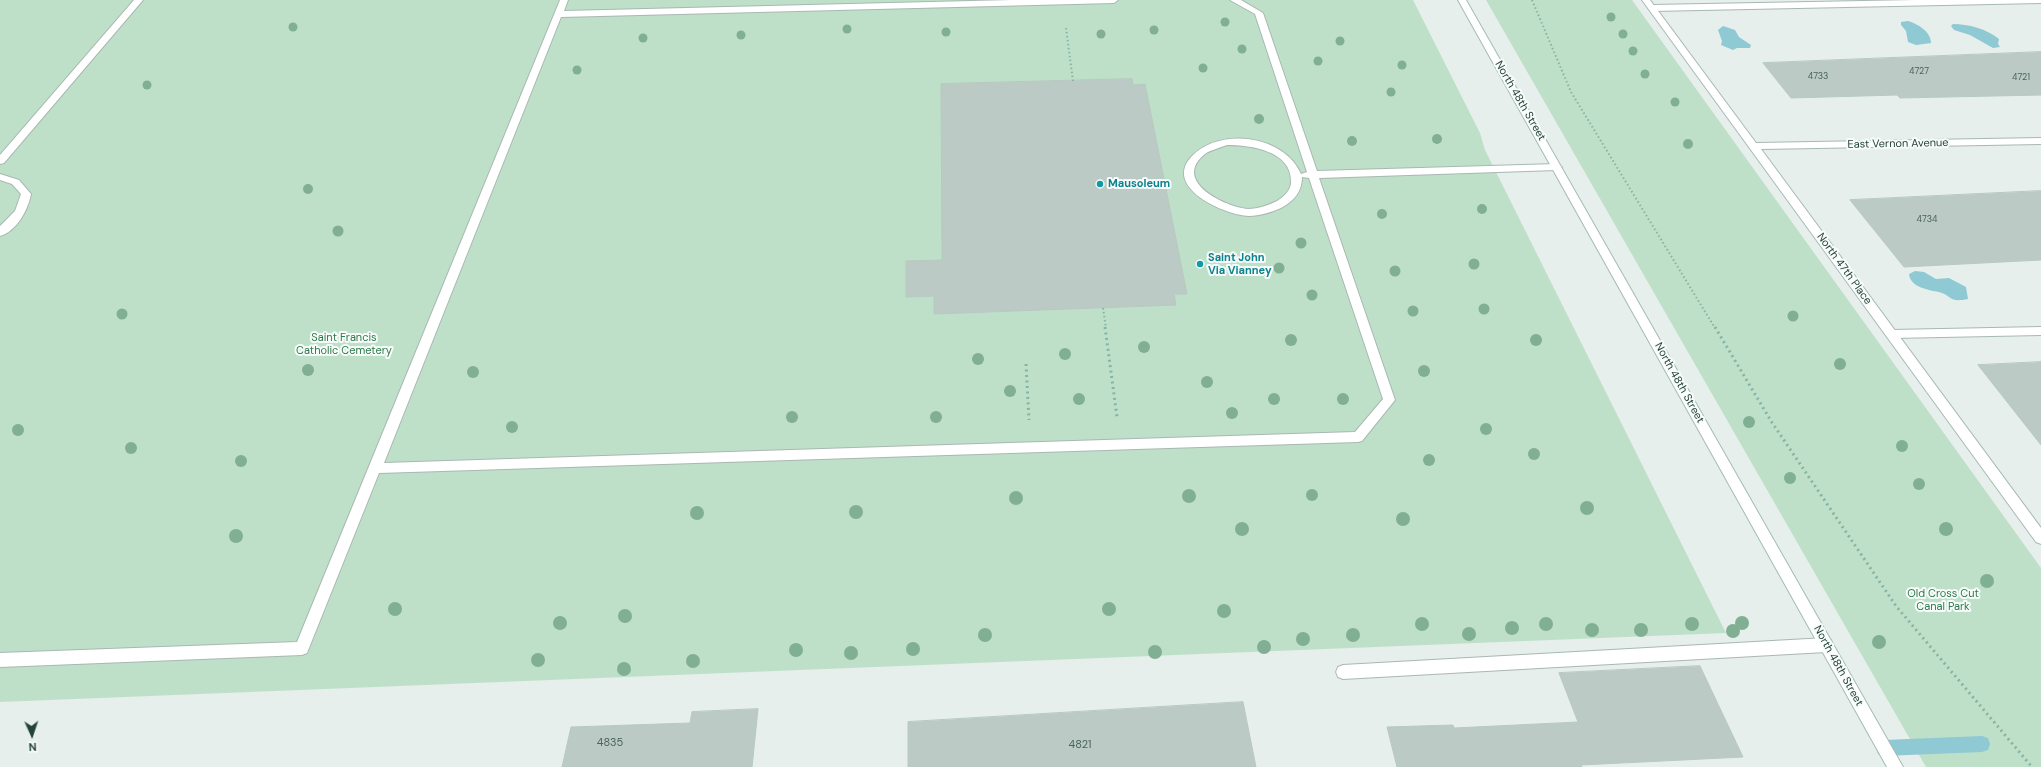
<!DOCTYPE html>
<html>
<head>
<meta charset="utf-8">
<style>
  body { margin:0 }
  #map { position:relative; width:2041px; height:767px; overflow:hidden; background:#e6efeb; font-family:"DM Sans",sans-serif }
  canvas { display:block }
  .north { position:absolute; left:12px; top:715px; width:40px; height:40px; -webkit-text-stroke:3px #f7fbf9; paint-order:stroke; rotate:177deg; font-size:11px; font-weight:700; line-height:16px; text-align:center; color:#24423a }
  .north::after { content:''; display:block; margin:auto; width:14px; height:18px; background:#24423a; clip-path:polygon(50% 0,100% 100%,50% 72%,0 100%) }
</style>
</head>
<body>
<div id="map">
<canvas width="2041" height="767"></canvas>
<div class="north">N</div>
</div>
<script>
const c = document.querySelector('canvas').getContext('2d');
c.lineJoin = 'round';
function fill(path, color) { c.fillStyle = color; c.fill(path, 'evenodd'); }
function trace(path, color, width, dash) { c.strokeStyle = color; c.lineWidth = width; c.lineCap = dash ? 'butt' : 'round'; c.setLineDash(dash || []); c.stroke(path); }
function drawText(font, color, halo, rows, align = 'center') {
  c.font = font + ' "DM Sans",sans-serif'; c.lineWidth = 4; c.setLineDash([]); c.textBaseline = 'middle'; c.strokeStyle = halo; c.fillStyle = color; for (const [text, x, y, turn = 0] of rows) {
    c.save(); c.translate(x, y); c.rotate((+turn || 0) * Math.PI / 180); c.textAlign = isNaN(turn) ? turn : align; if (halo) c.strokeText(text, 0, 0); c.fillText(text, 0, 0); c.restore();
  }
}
fill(new Path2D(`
  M0,0H1413L1480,133L1485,150L1726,633L0,702Z
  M1486,0H1632L2041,568V767H1926Z`), '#bfe0c8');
fill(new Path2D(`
  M1908,21C1917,24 1931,31 1931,43L1916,45L1908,42L1906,31L1901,25V22Z
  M1953,24C1968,24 1987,29 1999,39L1998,44L2000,47L1993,48L1970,35L1954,30L1951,26Z
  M1723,26L1735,30L1739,37L1751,45L1750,48H1737L1733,50L1721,45L1722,41L1718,30Z
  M1915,271L1924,272L1936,279L1949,278L1966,287L1968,299C1948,303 1953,296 1939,292C1928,290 1910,287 1909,274Z`), '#8ec9d4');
fill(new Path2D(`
  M1982,736L1988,738L1990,744L1988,750L1982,752L1884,756L1878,754L1876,748L1878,742L1884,740Z`), '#8ec9d4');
const building = new Path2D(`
  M2041,52V95L1900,98L1897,95L1791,98L1763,63Z
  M1132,79L1133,85L1145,84L1187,294H1174L1176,305L934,314V296L906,297V261L942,260L941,84Z
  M2041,191V260L1904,267L1850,200Z
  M2041,362V445L1978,365Z
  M1700,666L1743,757L1581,765L1582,767H1397L1387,727L1453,725L1454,728L1578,722L1559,673Z
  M1243,702L1256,767H908V722Z
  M758,709L752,767H562L571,727L690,723L692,712Z`);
fill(building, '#bbcac4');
trace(building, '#b8c9c2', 1);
const lane = new Path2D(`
  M134,0H143L4,163L0,164V155Z
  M560,0H568L564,11L1012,0H1118L1114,3L561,17L384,463L1355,432L1383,399L1309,178L1302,177C1302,192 1294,201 1281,208C1272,212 1259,216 1249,216C1224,215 1162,187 1192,156C1220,127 1284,135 1301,174L1307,172L1255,14L1230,0H1241L1263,13L1317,171L1557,164L1562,167L1557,170L1319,178L1395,400L1362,441L1358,442L379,473L307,653L302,655L0,667V653L297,642ZM1227,145C1251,145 1292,151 1291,182C1291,190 1284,197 1277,201C1269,205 1258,209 1248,209C1225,207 1171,181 1205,154C1210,150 1220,148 1227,145Z
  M1916,0H2041V3L1652,11L1648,8L1652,5Z
  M0,174L19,180L31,194C28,210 17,231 0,236V226L15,211L21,194L12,184L0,180Z
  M2041,327V335L1892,338L1886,334L1892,330Z
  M1826,638L1831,640L1833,645L1831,650L1826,652L1343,679L1338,677L1336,672L1338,667L1343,665Z`);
const street = new Path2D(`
  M1642,0H1650L1756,143L2041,138V144L1761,149L2041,528V544L2036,542Z`);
const secondary = new Path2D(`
  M1458,0H1466L1903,767H1887Z`);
trace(lane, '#a8b8b2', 2);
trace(street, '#a8b8b2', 2);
trace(secondary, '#a4bbb3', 2);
trace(new Path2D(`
  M1532,0L1571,92L1715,328
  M1066,28L1073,81
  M1103,308L1106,328`), '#86b3a5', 2, [1.5, 2.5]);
trace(new Path2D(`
  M1105,327L1117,417
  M1715,327L1771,421L1896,606L2032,767
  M1026,364L1029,420`), '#86b3a5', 3, [2, 3.5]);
fill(lane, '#fff');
fill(street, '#fff');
fill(secondary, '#fff');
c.fillStyle = '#80af93';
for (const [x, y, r] of [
  [1611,17,4.5],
  [1225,22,4.5],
  [293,27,4.5],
  [847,29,4.5],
  [1154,30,4.5],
  [946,32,4.5],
  [1101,34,4.5],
  [1623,34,4.5],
  [741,35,4.5],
  [643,38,4.5],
  [1340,41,4.5],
  [1242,49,4.5],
  [1633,51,4.5],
  [1318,61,4.5],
  [1402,65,4.5],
  [1203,68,4.5],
  [577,70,4.5],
  [1645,74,4.5],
  [147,85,4.5],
  [1391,92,4.5],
  [1675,102,4.5],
  [1259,119,5],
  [1437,139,5],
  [1352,141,5],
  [1688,144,5],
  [308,189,5],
  [1482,209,5],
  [1382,214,5],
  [338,231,5.5],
  [1301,243,5.5],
  [1474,264,5.5],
  [1279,268,5.5],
  [1395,271,5.5],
  [1312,295,5.5],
  [1484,309,5.5],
  [1413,311,5.5],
  [122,314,5.5],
  [1793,316,5.5],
  [1291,340,6],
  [1536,340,6],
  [1144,347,6],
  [1065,354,6],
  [978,359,6],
  [1840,364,6],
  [308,370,6],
  [1424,371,6],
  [473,372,6],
  [1207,382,6],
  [1010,391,6],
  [1079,399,6],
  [1274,399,6],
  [1343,399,6],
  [1232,413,6],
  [792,417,6],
  [936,417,6],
  [1749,422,6],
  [512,427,6],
  [1486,429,6],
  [18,430,6],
  [1902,446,6],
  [131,448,6],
  [1534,454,6],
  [1429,460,6],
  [241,461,6],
  [1790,478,6],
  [1919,484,6],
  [1189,496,7],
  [1312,495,6],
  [1016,498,7],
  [1587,508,7],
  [856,512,7],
  [697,513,7],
  [1403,519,7],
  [1242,529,7],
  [1946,529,7],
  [236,536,7],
  [1987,581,7],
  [395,609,7],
  [1109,609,7],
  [1224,611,7],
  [625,616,7],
  [560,623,7],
  [1742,623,7],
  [1422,624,7],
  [1546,624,7],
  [1692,624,7],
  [1512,628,7],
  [1592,630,7],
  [1641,630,7],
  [1733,631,7],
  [1469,634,7],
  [985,635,7],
  [1353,635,7],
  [1303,639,7],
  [1879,642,7],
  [1264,647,7],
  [913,649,7],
  [796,650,7],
  [1155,652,7],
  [851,653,7],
  [538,660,7],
  [693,661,7],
  [624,669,7]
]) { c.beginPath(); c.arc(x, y, r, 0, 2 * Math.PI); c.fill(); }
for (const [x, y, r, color] of [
  [1100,184,4,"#0f9aa8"],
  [1200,264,4,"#0f9aa8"]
]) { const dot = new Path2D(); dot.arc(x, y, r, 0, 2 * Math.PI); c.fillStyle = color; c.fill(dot); trace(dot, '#f7fbf9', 1.5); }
drawText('9px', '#4a645c', null, [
  ["4727",1919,72],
  ["4733",1818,77],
  ["4721",2021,78],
  ["4734",1927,220]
]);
drawText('11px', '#24423a', '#f7fbf9', [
  ["North 48th Street",1520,101,60],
  ["East Vernon Avenue",1898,144,-1],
  ["North 47th Place",1844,269,54],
  ["North 48th Street",1679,383,61],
  ["North 48th Street",1838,666,61]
]);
drawText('bold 11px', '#0d838f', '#f7fbf9', [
  ["Mausoleum",1108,184],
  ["Saint John",1208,258],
  ["Via Vianney",1208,271]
], 'left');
drawText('11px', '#2d7a4b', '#f7fbf9', [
  ["Saint Francis",344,338],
  ["Catholic Cemetery",344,351],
  ["Old Cross Cut",1943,594],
  ["Canal Park",1943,607]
]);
drawText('11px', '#4a645c', null, [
  ["4835",610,743],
  ["4821",1080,745]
]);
</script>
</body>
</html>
